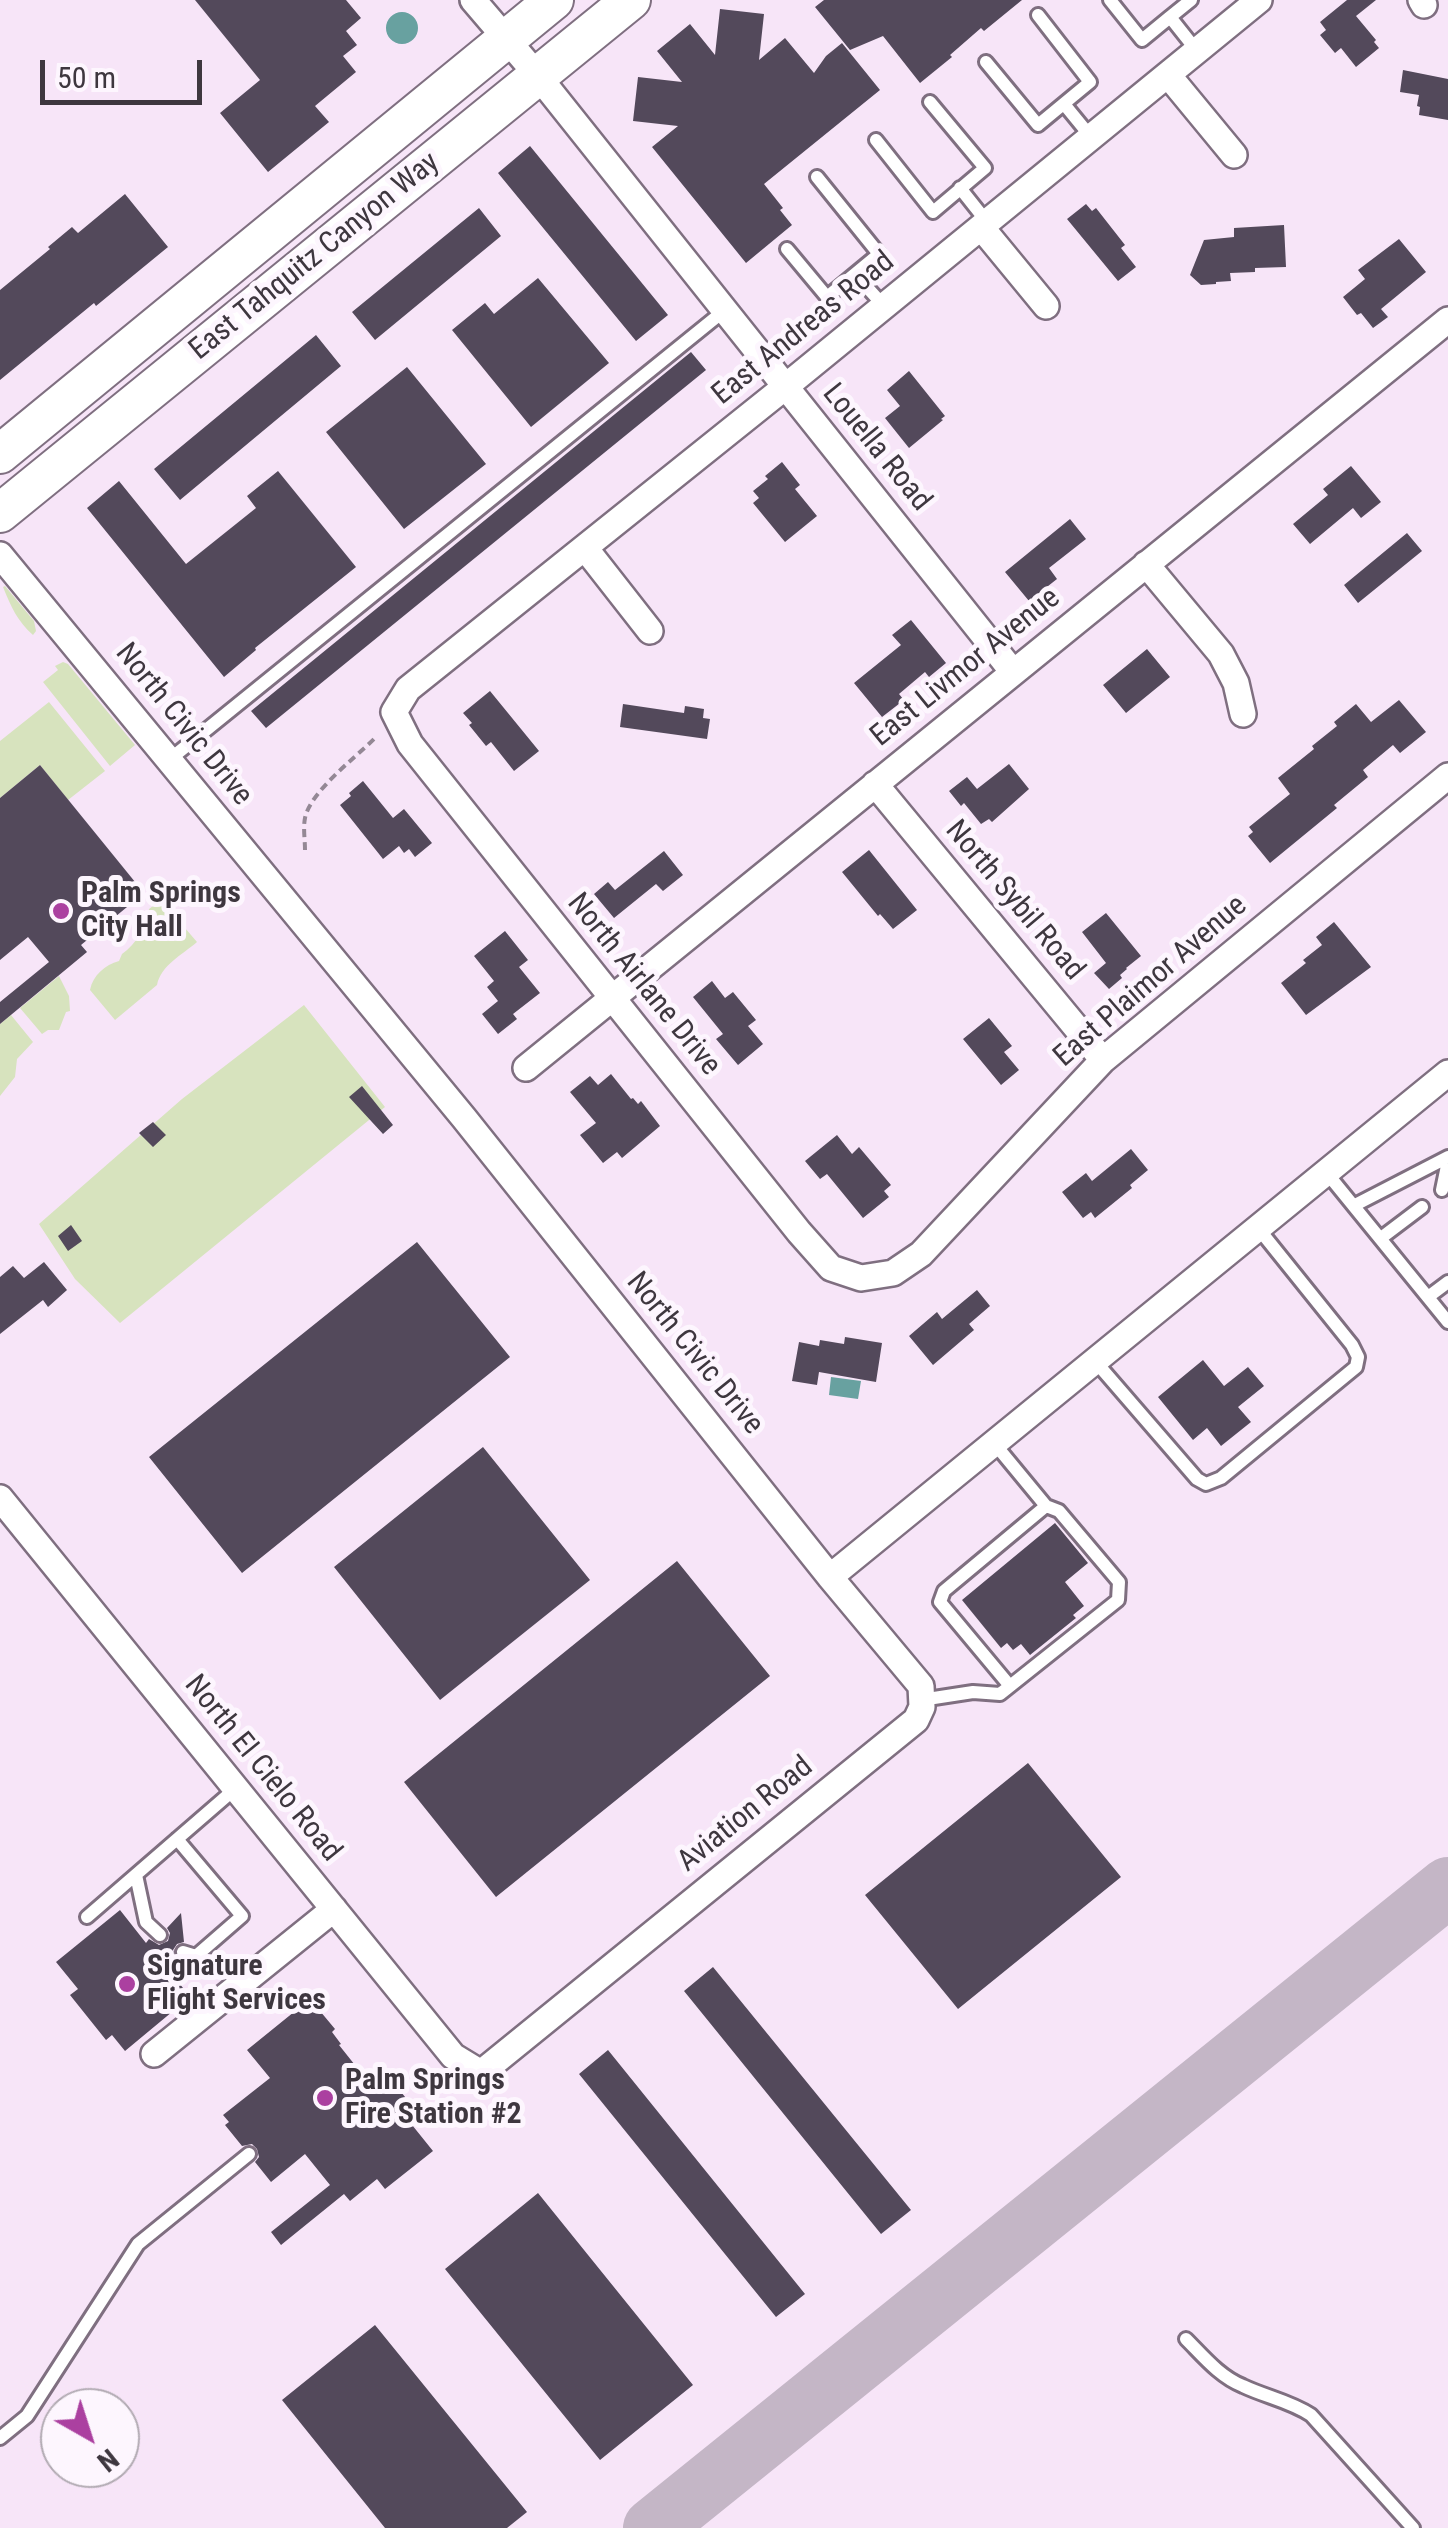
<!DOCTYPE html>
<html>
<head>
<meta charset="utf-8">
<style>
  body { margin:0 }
  #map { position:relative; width:1448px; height:2528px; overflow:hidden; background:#f7e5f8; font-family:"Roboto Condensed",sans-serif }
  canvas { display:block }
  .north { position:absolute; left:40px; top:2388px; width:100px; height:100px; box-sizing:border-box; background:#fdf6fe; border:2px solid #b1aab2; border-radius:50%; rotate:141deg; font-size:28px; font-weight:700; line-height:40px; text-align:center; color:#3e373f }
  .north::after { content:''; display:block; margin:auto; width:35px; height:45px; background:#ab40a0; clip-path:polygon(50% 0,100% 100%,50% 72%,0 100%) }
  .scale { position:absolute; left:40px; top:60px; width:162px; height:45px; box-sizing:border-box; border:5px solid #3e373f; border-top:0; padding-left:12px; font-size:30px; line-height:35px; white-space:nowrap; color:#3e373f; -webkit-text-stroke:8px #fdf6fe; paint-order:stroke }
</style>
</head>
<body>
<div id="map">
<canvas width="1448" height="2528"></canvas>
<div class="north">N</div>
<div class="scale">50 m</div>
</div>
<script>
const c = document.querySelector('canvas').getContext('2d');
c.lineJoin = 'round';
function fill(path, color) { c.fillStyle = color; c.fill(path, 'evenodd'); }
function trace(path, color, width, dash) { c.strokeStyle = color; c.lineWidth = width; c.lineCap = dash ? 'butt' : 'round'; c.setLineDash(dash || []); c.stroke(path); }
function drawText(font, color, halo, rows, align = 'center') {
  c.font = font + ' "Roboto Condensed",sans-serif'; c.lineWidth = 10; c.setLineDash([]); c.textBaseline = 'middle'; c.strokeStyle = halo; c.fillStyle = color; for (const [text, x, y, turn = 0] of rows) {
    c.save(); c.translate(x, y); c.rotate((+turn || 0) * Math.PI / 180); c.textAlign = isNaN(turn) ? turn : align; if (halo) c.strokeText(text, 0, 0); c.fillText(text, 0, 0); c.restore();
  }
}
fill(new Path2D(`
  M5,586L34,621L36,631L33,635C18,622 11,607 3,587Z
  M63,662L68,664L135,745L110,766L43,682L58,670L55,666Z
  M49,702L105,771L68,800L40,765L0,798V741Z
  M161,900L197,942C182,955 161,965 157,985L115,1020L90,990C93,975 105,965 119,961L122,954C136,944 147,927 149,909Z
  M59,976L69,996L70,1011L66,1012L59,1030H48L42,1034L20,1008Z
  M304,1005L385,1107L120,1323L75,1279L39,1224L182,1099Z
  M11,1015L33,1042L17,1059L15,1077L0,1096V1024Z`), '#d7e3be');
fill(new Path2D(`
  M386 28a16 16 0 1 1 32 0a16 16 0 1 1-32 0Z
  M831,1377L861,1381L858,1399L829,1395Z`), '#68a1a0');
trace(new Path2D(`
  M653,2528L1448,1887`), '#c4b6c6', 60);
fill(new Path2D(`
  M195,0H346L361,18L346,31L357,45L343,56L356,72L315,106L329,122L268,172L220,113L260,80Z
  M824,0H1022L984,31L981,28L950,55L952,57L920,83L883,36L850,50L815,7Z
  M1347,0H1376L1356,16L1376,40L1374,42L1379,48L1356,67L1341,48L1335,53L1320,35L1326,30L1320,22Z
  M720,9L764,14L759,60L785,38L814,73L826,56L842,43L880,90L764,184L783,208L780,210L792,225L746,263L652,147L678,126L633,121L638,77L682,82L657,51L690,24L715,55Z
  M1403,70L1448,79V120L1419,115L1420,107L1417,106L1419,95L1400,92Z
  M530,146L668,315L636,341L498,173Z
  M125,194L168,247L96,306L94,303L0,380V290L50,249L48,247L72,227L78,233Z
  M1086,204L1092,211L1096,208L1125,245L1121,248L1136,267L1118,281L1067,219Z
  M479,208L501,236L375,340L352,312Z
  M1284,225L1286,267L1255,268V272L1230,273L1231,281L1216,282V284L1201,285L1190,275L1204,240L1234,237V228Z
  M1399,239L1426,272L1381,309L1388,317L1373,328L1361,313L1357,315L1343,297L1365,279L1358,270Z
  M538,278L609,363L531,427L452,330L485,303L494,314Z
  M316,335L341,366L180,500L154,469Z
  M691,352L706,370L266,728L251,711Z
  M407,367L486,464L404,529L326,432Z
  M909,371L945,416L941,419L943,420L909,448L885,418L900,406L887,390Z
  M782,462L800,485L795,489L817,516L785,542L753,503L759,498L753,491L768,479L765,476Z
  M1351,466L1381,502L1361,518L1353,508L1310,544L1293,524L1328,495L1323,489Z
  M278,471L356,567L255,648L256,650L224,677L87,508L119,481L186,564L256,508L247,496Z
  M1070,519L1086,539L1049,568L1057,579L1029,601L1005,572Z
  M1407,533L1422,551L1358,603L1344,585Z
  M911,620L946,663L929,677L925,672L899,694L904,700L882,717L854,683L901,645L892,635Z
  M1147,649L1170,677L1126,713L1103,685Z
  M490,691L539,751L514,771L491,742L486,746L469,725L472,723L463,713Z
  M1399,700L1426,732L1400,753L1393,745L1363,770L1368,777L1334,805L1337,808L1270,863L1248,836L1253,832L1249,827L1290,794L1278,778L1314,749L1312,746L1337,726L1334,722L1356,704L1371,722Z
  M623,704L684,713L685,706L704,709L703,718L710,719L707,739L620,727Z
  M1009,764L1029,789L992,822L989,819L981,824L964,803L961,806L949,791L967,777L977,789Z
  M40,765L144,893L81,945L87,952L0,1024V1002L49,962L28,937L0,960V798Z
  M363,781L393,818L404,809L432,843L415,857L409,849L404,853L399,846L383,859L340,805L351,796L349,793Z
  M869,850L917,910L893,929L880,914L878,916L842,872Z
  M664,851L683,875L663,891L656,884L614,918L594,894L608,882L615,890Z
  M1106,913L1141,956L1126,968L1127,969L1120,975L1122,978L1109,989L1094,973L1106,963L1082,932Z
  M1334,922L1371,967L1306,1015L1281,983L1306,963L1303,960L1322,945L1316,937Z
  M505,931L528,960L519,967L540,993L513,1014L517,1019L498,1034L482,1014L498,1001L487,987L494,981L474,956Z
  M712,981L725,998L733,992L756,1020L748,1026L763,1044L738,1065L716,1039L723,1034L693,997Z
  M989,1018L1012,1046L1004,1052L1019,1070L1001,1085L963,1039Z
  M611,1074L631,1099L633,1098L638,1104L641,1101L660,1126L622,1158L617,1152L603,1163L580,1135L596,1123L570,1092L590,1076L598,1085Z
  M362,1086L393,1125L383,1134L349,1097Z
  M153,1122L166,1135L153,1147L139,1133Z
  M837,1135L852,1154L859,1147L891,1185L884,1191L889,1197L863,1218L827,1174L820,1179L805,1161Z
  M1131,1149L1148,1170L1130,1185L1132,1188L1095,1218L1091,1212L1083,1218L1062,1192L1086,1173L1092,1181Z
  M71,1225L82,1241L68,1251L58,1236Z
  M417,1242L510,1357L242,1573L149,1457Z
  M44,1262L67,1290L48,1307L43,1300L0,1334V1277L13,1266L24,1278Z
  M977,1290L990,1306L969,1324L974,1330L933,1365L909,1336L937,1312L942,1319Z
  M845,1337L882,1343L876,1382L819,1372L817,1385L792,1381L799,1342L819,1346L820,1340L844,1344Z
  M1203,1360L1224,1386L1248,1367L1264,1386L1238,1407L1251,1422L1221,1446L1207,1428L1193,1440L1158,1397Z
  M483,1447L590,1580L440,1700L334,1567Z
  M1055,1523L1088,1563L1065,1582L1084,1606L1073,1615L1076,1618L1030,1655L1021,1644L1013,1650L1007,1643L1001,1648L962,1600Z
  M677,1561L770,1676L496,1897L404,1782Z
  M1028,1763L1121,1877L958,2009L865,1895Z
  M120,1910L146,1943L149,1939L159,1945L168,1941L170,1933L167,1928L181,1913L184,1942L177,1944L173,1950L175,1958L182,1962L176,1979L190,1997L125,2051L112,2035L106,2040L70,1995L78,1989L56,1962Z
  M713,1967L911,2210L881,2234L684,1991Z
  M310,1999L335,2029L332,2032L341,2044L339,2045L374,2089L376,2087L382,2093L394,2083L409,2102L400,2110L433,2151L385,2189L377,2179L350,2201L344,2194L281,2245L271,2232L330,2185L305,2154L271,2182L255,2162L259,2157L257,2149L252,2144L242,2146L225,2125L229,2122L223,2115L270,2078L247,2050Z
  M608,2050L805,2294L776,2317L579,2074Z
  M538,2193L693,2385L600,2460L445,2269Z
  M375,2325L527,2512L507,2528H385L282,2400Z`), '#53495b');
const service = new Path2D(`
  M1110,0L1142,40L1170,17
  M1191,0L1170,17L1197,51
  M986,62L1038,125L1090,82L1038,15
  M1064,104L1091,137
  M876,140L933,212L985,168L930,102
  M960,188L987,222
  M787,249L827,297L879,254L817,177
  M855,274L884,306
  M169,760L725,310
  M1326,1172L1448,1322
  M1442,1190L1448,1161
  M1355,1205L1448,1157
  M1381,1238L1422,1207
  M1428,1297L1448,1282
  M1095,1361L1197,1479L1206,1484L1221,1478L1356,1367L1358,1357L1352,1345L1258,1228
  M1010,1686L940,1602L944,1591L1046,1506
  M921,1700L973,1692L1000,1694L1118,1600L1119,1582L1059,1511L1046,1506L994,1443
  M177,1839L242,1916L196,1956L183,1952
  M136,1875L146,1922L160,1935
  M87,1917L236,1788
  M1186,2339C1203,2356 1220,2377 1243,2386C1266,2397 1290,2401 1311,2415L1413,2528
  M0,2438L27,2416L138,2244L249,2154`);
const minor = new Path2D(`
  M473,0L538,76L1013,672
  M1259,0L785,387L408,689L394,712L410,744L799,1232L831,1268L861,1278L893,1273L921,1254L1103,1060L1448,776
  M1421,0L1424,5
  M1168,75L1234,155
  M981,227L1046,306
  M585,548L650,631
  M0,555L464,1118L830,1577L921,1686L922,1707L916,1720L481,2073L453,2056L0,1498
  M1146,564L1221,654L1236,683L1243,714
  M875,784L1103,1060
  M526,1068L1448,320
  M830,1577L1448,1073
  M154,2054L334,1909`);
const secondary = new Path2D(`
  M0,454L554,0
  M0,513L631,0`);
trace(service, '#7f6f80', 18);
trace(minor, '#7f6f80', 30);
trace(secondary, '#7f6f80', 42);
trace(new Path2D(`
  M305,850C305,840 303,828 305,818C310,792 355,758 374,739`), '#948895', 4, [8, 5]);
trace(service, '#fff', 12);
trace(minor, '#fff', 25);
trace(secondary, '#fff', 38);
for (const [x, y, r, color] of [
  [61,911,10,"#ab40a0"],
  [127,1984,10,"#ab40a0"],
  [325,2098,10,"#ab40a0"]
]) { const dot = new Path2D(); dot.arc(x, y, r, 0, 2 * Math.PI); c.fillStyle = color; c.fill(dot); trace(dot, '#fdf6fe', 4); }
drawText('30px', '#3e373f', '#fdf6fe', [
  ["East Tahquitz Canyon Way",315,257,-39],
  ["East Andreas Road",804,329,-39],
  ["Louella Road",876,448,51],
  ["East Livmor Avenue",966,668,-39],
  ["North Civic Drive",183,725,51],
  ["North Sybil Road",1014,901,50],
  ["East Plaimor Avenue",1151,982,-41],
  ["North Airlane Drive",643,985,51],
  ["North Civic Drive",694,1354,51],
  ["North El Cielo Road",262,1769,51],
  ["Aviation Road",746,1815,-39]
]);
drawText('bold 30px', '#3e373f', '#fdf6fe', [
  ["Palm Springs",81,894],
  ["City Hall",81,928],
  ["Signature",147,1967],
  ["Flight Services",147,2001],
  ["Palm Springs",345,2081],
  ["Fire Station #2",345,2115]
], 'left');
</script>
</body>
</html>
